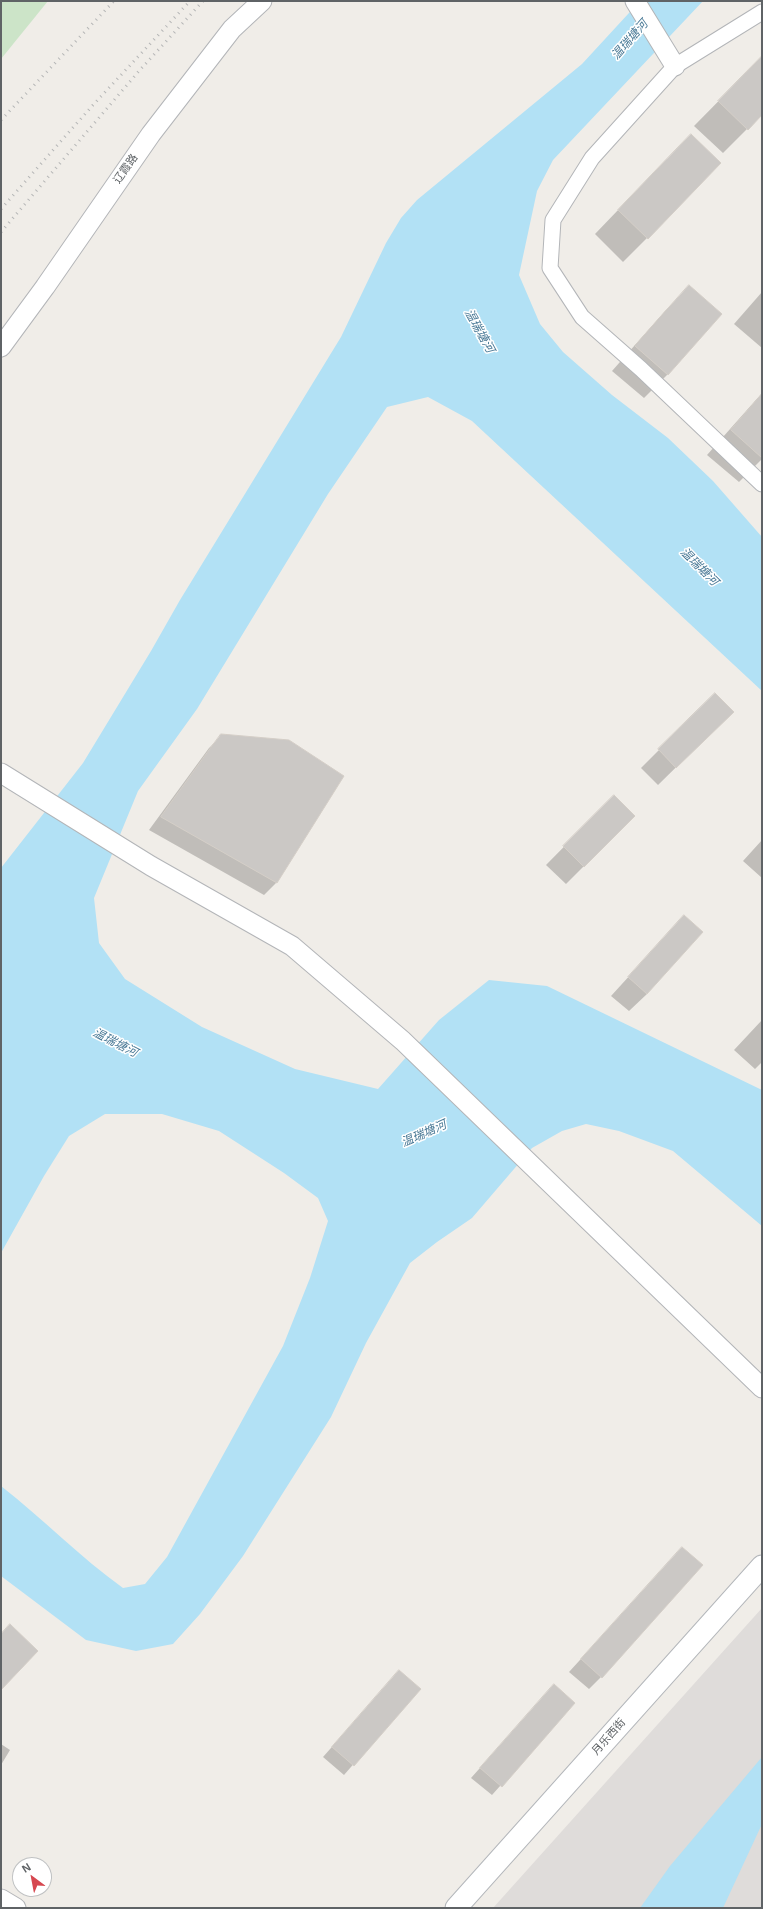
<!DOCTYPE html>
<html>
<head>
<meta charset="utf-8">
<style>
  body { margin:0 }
  #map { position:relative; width:763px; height:1909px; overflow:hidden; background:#f0ede8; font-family:Helvetica,sans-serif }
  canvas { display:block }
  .frame { position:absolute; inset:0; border:2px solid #5f6366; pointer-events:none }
  .north { position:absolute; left:12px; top:1857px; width:40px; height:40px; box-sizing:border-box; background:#fff; border:1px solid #bfc1c2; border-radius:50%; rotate:328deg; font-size:11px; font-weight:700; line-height:16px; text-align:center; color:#5f6366 }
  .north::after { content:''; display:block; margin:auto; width:14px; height:18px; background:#d64850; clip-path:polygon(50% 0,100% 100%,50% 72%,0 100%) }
</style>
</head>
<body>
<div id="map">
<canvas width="763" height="1909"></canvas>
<div class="frame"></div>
<div class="north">N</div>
</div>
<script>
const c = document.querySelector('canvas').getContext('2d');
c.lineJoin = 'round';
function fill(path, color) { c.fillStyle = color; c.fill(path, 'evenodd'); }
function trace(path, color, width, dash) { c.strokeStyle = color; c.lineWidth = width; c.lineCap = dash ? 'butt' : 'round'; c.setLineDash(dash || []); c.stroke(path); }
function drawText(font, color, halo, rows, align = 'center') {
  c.font = font + ' Helvetica,"Noto Sans SC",sans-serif'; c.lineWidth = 3; c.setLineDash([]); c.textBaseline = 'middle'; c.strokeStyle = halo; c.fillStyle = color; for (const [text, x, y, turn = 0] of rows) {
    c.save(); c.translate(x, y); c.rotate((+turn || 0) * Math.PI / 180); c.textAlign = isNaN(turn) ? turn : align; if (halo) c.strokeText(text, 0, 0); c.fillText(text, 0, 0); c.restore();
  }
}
fill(new Path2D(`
  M762,1608V1908H493Z`), '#dfdcda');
fill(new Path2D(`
  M1,1H48L1,59Z`), '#cce4c8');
fill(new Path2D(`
  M640,1H703L553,160L537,191L519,275L540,324L563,352L612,395L668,438L713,481L762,537V691L472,421L428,397L387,407L328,494L197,709L138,791L94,898L99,943L125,979L202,1027L295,1069L378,1089L439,1020L489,980L547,986L762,1090V1226L673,1151L619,1131L586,1124L562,1131L532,1148L472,1218L437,1242L410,1263L366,1343L331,1417L243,1556L200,1614L173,1644L136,1651L86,1640L1,1576V1486C43,1519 80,1557 123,1588L145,1584L167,1557L283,1346L310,1278L328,1221L318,1198L284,1173L219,1131L162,1114H105L69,1136L44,1176L1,1253V868L83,763L151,651L180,600L341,337L386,243L401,218L417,200L582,64Z
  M762,1757V1824L723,1908H640L670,1866Z`), '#b2e1f5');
fill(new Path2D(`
  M762,57V114L723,153L694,126Z
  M667,159L647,238L623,262L595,234Z
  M689,287L668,374L644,398L612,371L665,311Z
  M762,292V348L734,324Z
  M762,393V459L739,482L707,455Z
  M715,694V729L658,785L641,768Z
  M222,735L343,776L276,883L264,895L149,830L209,748Z
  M614,796L634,816L566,884L546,865Z
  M762,840V878L743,861Z
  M684,916L647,994L629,1011L611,996Z
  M762,1020V1062L755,1069L734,1050Z
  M682,1548L601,1677L589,1689L569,1672Z
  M399,1671L419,1689L344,1775L323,1757Z
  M554,1685L574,1703L492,1795L471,1778Z
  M1,1744L10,1750L1,1765Z`), '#0003');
const building = new Path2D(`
  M762,56V115L748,130L718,101Z
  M691,134L721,163L648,239L618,210Z
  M689,285L722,314L668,375L635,346Z
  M762,394V458L731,430Z
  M715,693L734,712L676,768L658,749Z
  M221,734L289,740L344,776L277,883L161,817Z
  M614,795L635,816L584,867L563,846Z
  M684,915L703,932L647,994L628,977Z
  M682,1547L703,1565L602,1678L581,1659Z
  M10,1624L38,1651L1,1690V1634Z
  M399,1670L421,1689L354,1766L332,1747Z
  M554,1684L575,1703L502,1787L480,1768Z`);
fill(building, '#cbc8c5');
trace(building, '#d4cec7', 1);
const minor = new Path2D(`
  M762,12L675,66L592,158L553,220L550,268L582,317L641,369L762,484`);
const tertiary = new Path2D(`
  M635,1L675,66
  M1,347L45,287L151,134L232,29L262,1
  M1,773L151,866L292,946L403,1041L762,1388
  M1,1899L16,1908`);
const secondary = new Path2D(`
  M456,1908L762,1566`);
trace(minor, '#b3b5b8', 17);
trace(tertiary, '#b3b5b8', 21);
trace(secondary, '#b4b7bb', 23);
trace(minor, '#fff', 15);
trace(tertiary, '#fff', 19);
trace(secondary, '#fff', 21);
trace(new Path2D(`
  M1,120L114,1
  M1,209L93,105L190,1
  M1,232L139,71L203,1`), '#b5b6b6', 3, [1, 5]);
drawText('11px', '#5f6366', '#fff', [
  ["辽霞路",126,169,-55],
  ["月乐西街",609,1737,-48]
]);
drawText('italic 12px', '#497996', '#fff', [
  ["温瑞塘河",630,40,-49],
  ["温瑞塘河",479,331,61],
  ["温瑞塘河",699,567,45],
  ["温瑞塘河",115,1043,27],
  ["温瑞塘河",424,1134,-24]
]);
</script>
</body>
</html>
